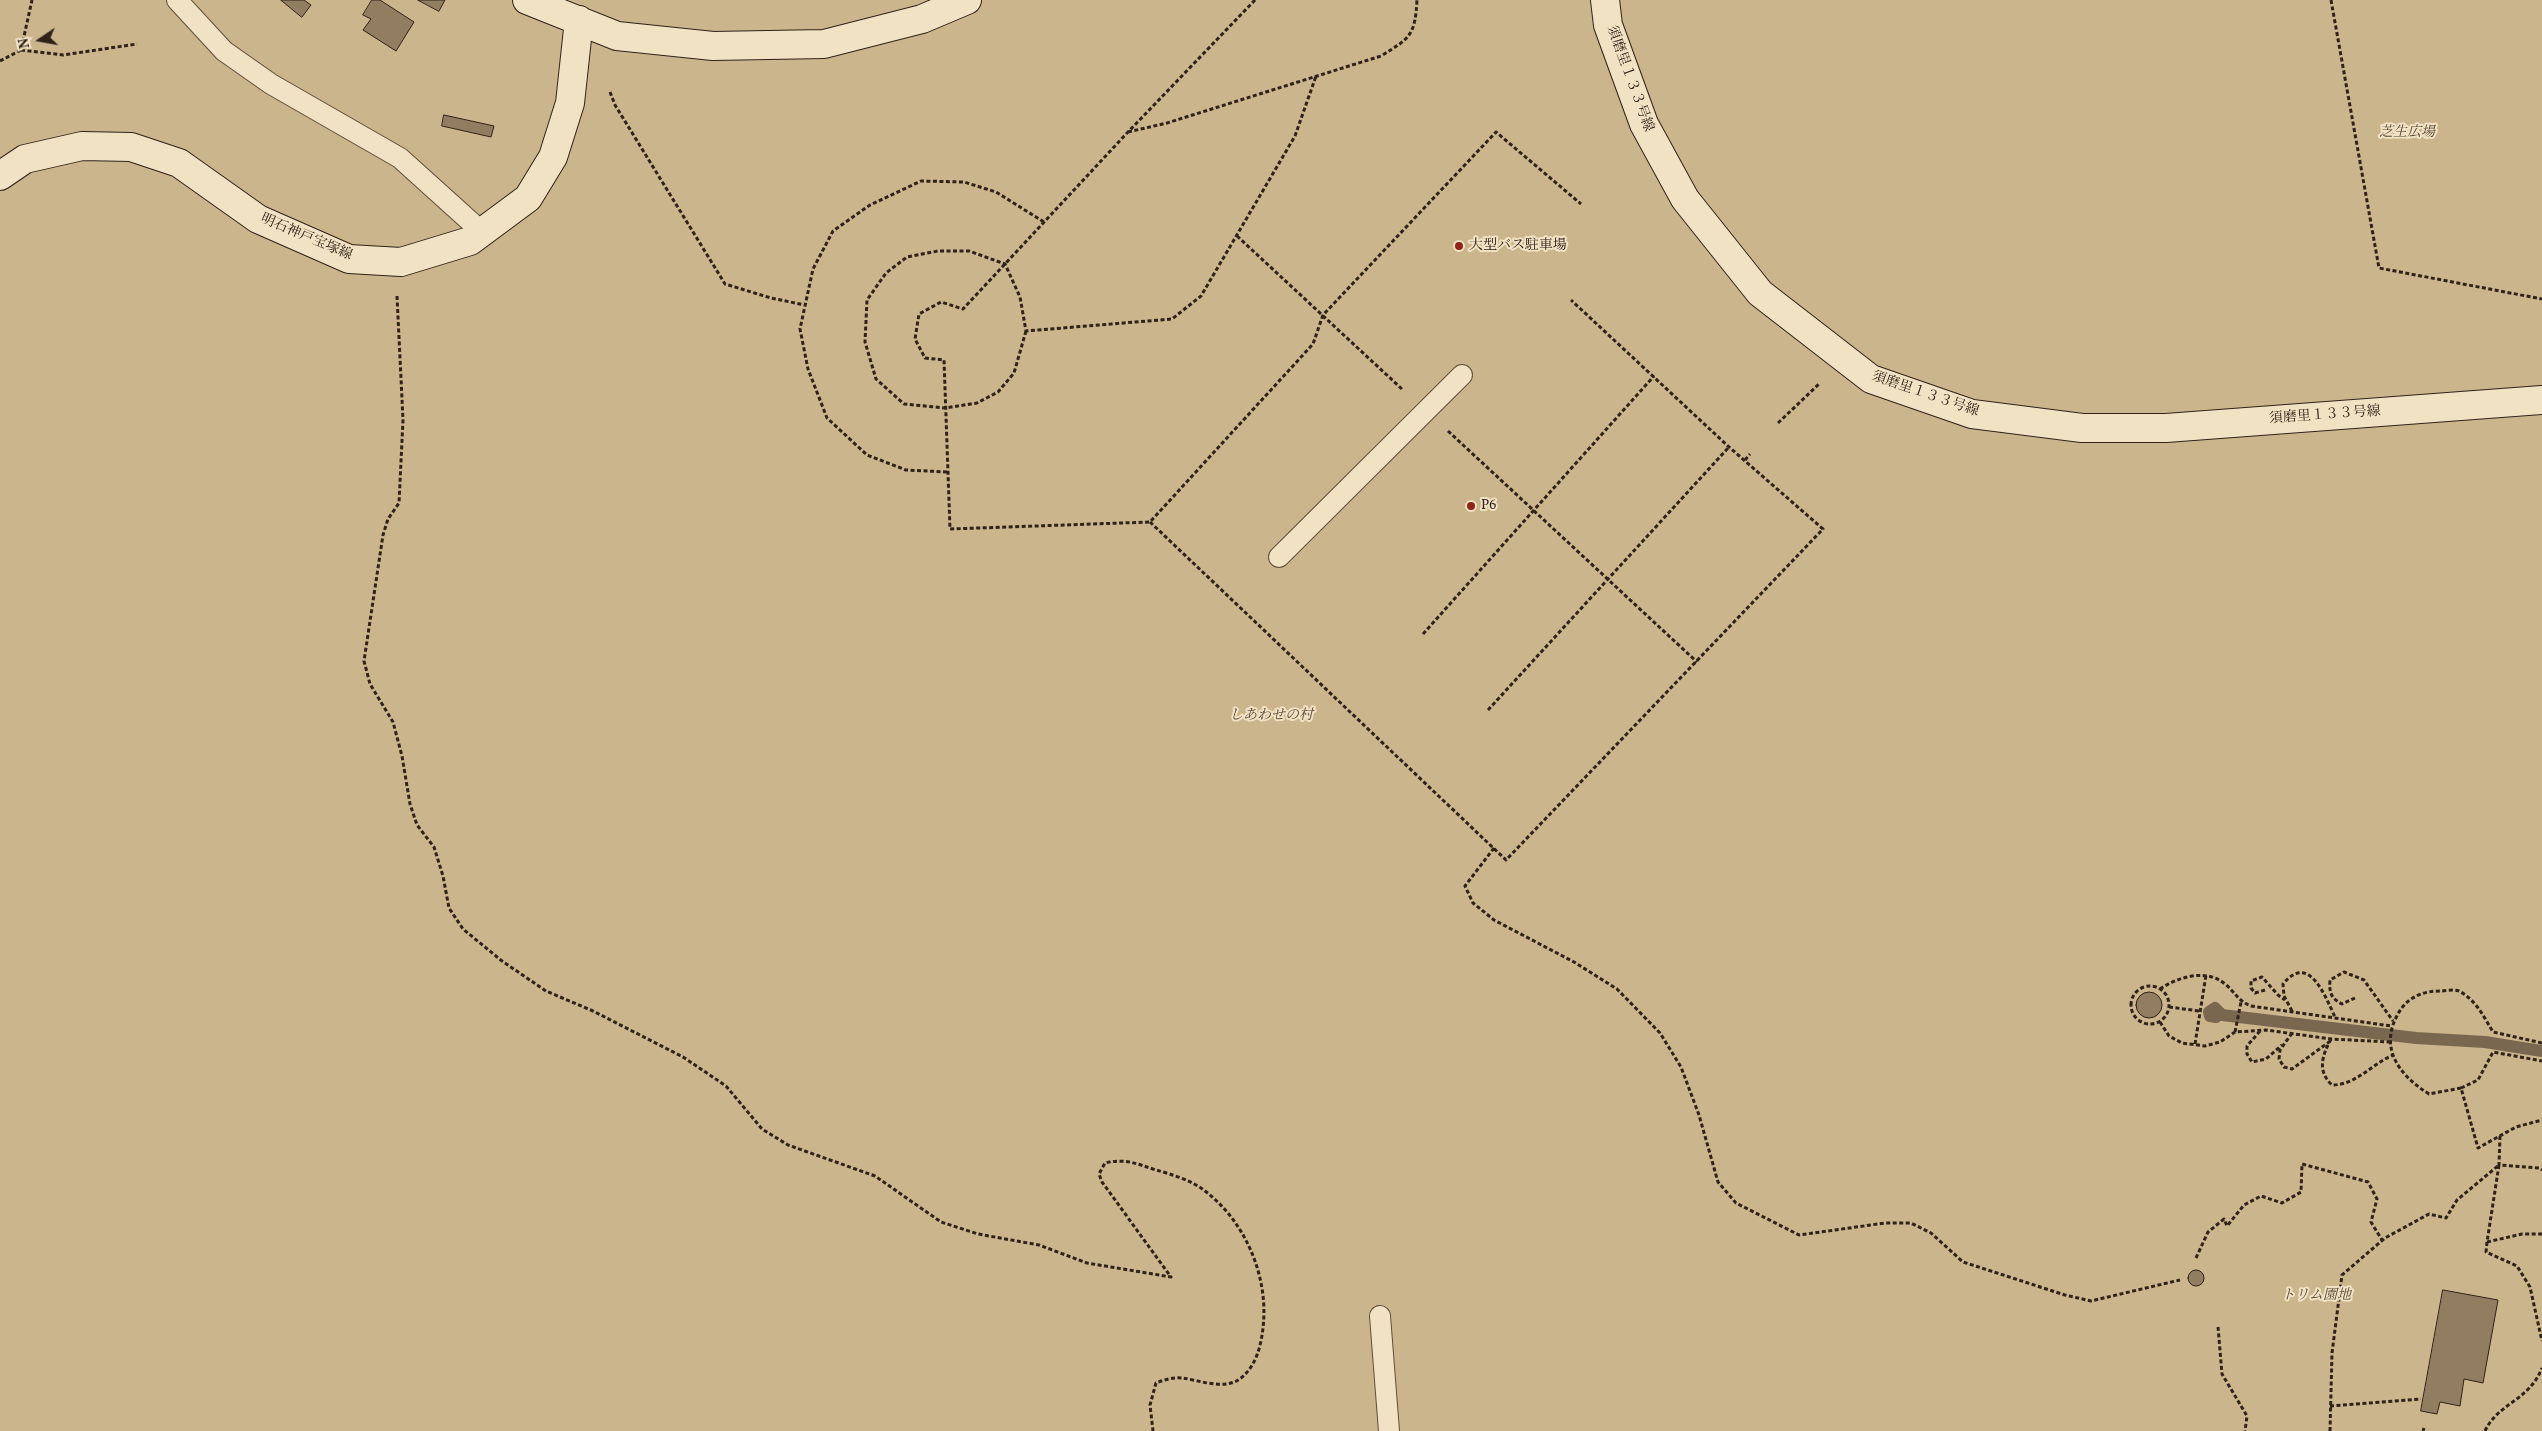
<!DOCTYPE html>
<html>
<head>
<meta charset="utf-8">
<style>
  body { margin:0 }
  #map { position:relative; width:2542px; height:1431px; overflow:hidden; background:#ebd3a4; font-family:Vollkorn,serif }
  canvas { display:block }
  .north { position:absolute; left:15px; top:15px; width:50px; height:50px; -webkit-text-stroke:4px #f2e2c4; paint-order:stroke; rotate:258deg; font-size:14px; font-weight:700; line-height:20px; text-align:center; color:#2f2218 }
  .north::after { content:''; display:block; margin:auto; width:18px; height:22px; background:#2f2218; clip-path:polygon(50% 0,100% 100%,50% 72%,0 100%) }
</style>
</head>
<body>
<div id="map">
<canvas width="2542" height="1431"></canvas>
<div class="north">N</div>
</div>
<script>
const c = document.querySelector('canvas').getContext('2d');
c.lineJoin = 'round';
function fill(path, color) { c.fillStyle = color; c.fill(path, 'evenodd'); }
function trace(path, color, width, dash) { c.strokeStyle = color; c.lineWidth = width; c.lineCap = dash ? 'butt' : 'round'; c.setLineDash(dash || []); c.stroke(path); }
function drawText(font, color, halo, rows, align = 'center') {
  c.font = font + ' Vollkorn,"Noto Serif JP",serif'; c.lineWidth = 4; c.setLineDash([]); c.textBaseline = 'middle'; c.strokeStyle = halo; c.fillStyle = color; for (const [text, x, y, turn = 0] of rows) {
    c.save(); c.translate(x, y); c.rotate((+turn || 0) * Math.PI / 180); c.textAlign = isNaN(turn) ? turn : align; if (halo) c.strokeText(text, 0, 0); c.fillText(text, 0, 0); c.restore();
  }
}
fill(new Path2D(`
  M0,0H2542V1431H0Z`), '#cbb58c');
trace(new Path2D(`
  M2216,1017L2210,1016L2209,1012L2215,1008L2222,1015L2416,1038L2485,1042L2542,1051`), '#79684f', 12);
const building = new Path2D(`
  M281,0H304L311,5L302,17Z
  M372,0H380L414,22L396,51L363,30L371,19L363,15Z
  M418,0H445L439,11Z
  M444,115L494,126L491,137L442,126Z
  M2136 1005a13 13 0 1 1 26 0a13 13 0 1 1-26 0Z
  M2188 1278a8 8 0 1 1 16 0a8 8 0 1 1-16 0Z
  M2443,1290L2498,1300L2483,1383L2464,1379L2460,1406L2440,1402L2437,1414L2421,1411Z`);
fill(building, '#917e61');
trace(building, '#2f2218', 1);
const lane = new Path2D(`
  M177,0L224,51L271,84L400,158L482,232
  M1279,557L1462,375
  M1380,1316L1389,1431`);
const secondary = new Path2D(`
  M527,0L617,36L713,46L824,44L922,19L967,0
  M1605,0L1608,25L1644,124L1685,199L1760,293L1871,379L1972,414L2082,428H2166L2542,400
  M0,176L25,159L82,146L131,147L179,163L258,219L349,259L401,262L470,241L528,198L553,157L570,103L579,20`);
trace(lane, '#5e4e3b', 22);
trace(secondary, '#2f2218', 30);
trace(new Path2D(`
  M1255,0L1128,132L963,309L941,302L919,314L915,339L925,358L944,360L950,529L1150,522L1313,344L1323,315L1496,132L1581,204
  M2331,0L2379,268L2542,299
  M21,50L63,55L137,44
  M0,61L21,50L32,0
  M610,92L615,105L725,284L771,298L805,305
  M1128,132L1167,123L1381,56C1410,38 1415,36 1417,0
  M1237,236L1403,390
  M397,296L403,420L399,503L388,519L383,535L364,661L370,684L393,722L402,756L410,804L417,825L434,847L443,876L449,908L463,929L502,961L546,991L593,1011L683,1057L726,1086L762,1129L788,1145L875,1176L941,1222L978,1234L1039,1245L1087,1263L1171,1277L1102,1182L1099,1174L1105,1163C1126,1158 1137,1164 1156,1170C1171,1174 1193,1181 1205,1191C1246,1222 1269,1278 1263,1328C1261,1346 1256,1366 1241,1378C1225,1391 1199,1380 1182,1378C1173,1377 1164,1380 1156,1383L1150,1405L1153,1431
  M1026,331L1014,373L998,392L977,403L945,408L904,404L876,379L865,342L867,300L886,273L907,257L938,251H969L1005,264L1020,297L1026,331L1172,319L1201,296L1295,136L1316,76
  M1778,423L1820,383
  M1448,431L1697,662
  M1745,460L1750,454
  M947,472L906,470L867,455L827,418L808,369L800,329L813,269L833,231L870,205L921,181L964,182L996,192L1044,222
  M1150,522L1506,860L1823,529L1729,447L1571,300
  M1423,634L1654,376
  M1488,710L1729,447
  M1494,848L1465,886L1473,903L1494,920L1574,962L1617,989L1660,1033L1681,1067L1699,1115L1718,1182L1736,1203L1799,1235L1885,1223H1911L1931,1233L1963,1262L2065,1295L2091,1301L2180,1280
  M2131 1005a19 19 0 1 1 38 0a19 19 0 1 1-38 0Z
  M2160,989C2178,977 2206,968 2225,984C2235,992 2238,1001 2251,1006L2391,1026
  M2265,990L2255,993L2251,988V981L2262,977L2278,995L2285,1000
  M2355,998L2342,1004C2331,998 2329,993 2330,980L2344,972L2364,980L2393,1021
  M2169,1007L2199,1011
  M2292,1011L2284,996L2283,984C2309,952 2325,996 2335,1017
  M2160,1022L2169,1036L2182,1043L2205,1046L2220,1042L2235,1032L2266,1030L2331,1039L2390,1042
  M2260,1031L2247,1046V1054L2252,1062L2266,1059L2282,1045
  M2235,1032L2241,1002
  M2292,1033L2280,1050L2279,1059L2284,1067L2292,1069L2329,1042
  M2331,1039C2322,1056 2317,1071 2332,1085C2356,1085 2372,1064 2393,1055
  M2542,1043L2493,1032C2484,1017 2476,1000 2459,991C2454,989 2446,991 2440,991C2425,991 2410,996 2401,1009C2377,1045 2397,1074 2429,1094L2461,1088L2478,1148L2516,1127L2542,1120
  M2195,1044L2206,975
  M2461,1088L2478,1080L2493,1052L2542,1061
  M2500,1136L2499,1165L2539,1168L2542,1170
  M2499,1165L2487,1242L2522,1234H2542
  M2487,1242L2486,1252L2517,1266L2530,1287L2542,1341
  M2196,1258L2208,1232L2224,1219L2227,1226L2244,1205L2261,1196L2282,1203L2301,1192L2302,1164L2368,1182L2377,1199L2371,1222L2382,1240
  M2218,1327L2222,1374L2247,1416L2245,1431
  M2330,1406L2421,1399
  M2330,1431L2332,1353L2342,1275L2385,1238L2429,1214L2446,1218L2457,1200L2499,1165
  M2423,1431L2424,1428
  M2485,1431C2498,1403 2529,1401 2542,1368`), '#2f2218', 3, [4, 2.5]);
trace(lane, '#f2e2c4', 20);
trace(secondary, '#f2e2c4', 28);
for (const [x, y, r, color] of [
  [1459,246,5,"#8f2418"],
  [1471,506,5,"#8f2418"]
]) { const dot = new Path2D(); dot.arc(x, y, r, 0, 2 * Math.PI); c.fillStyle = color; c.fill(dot); trace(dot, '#f2e2c4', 2); }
drawText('14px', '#2f2218', '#f2e2c4', [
  ["須磨里１３３号線",1629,79,70],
  ["明石神戸宝塚線",306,238,23],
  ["須磨里１３３号線",1925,395,19],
  ["須磨里１３３号線",2325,416,-4]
]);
drawText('italic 14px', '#564735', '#f2e2c4', [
  ["芝生広場",2407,133],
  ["しあわせの村",1271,716],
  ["トリム園地",2316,1296]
]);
drawText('14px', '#2f2218', '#f2e2c4', [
  ["大型バス駐車場",1469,246],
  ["P6",1481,506]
], 'left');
</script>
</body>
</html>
